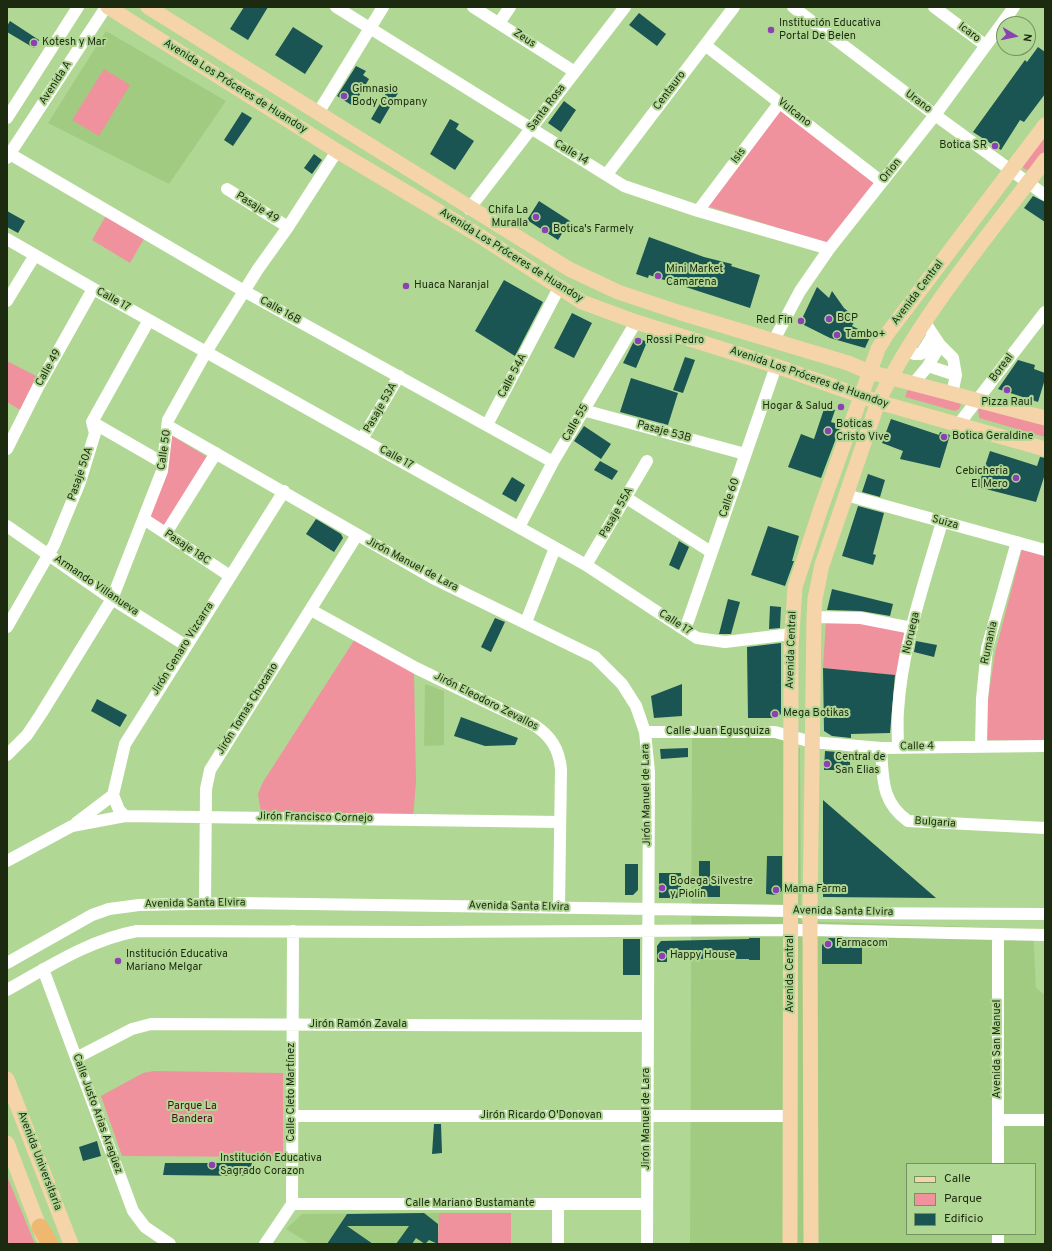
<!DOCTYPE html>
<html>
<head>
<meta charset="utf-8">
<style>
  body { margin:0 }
  #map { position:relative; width:1052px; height:1251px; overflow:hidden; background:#b1d794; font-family:Overpass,sans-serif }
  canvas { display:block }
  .frame { position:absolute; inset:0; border:8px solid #1c2a10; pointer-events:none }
  .legend { position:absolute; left:906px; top:1163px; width:130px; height:72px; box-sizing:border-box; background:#b1d794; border:1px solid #75925f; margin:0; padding:5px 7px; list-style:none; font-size:12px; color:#1c2a10 }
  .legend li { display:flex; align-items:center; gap:8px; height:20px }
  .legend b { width:20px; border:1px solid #75925f }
  .north { position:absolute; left:996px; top:16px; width:40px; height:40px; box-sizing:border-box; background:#b1d794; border:1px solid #75925f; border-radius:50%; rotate:99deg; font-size:11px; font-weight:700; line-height:16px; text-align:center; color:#1c2a10 }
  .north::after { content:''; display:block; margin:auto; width:14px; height:18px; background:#8c41b3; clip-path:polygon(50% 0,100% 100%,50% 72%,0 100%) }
</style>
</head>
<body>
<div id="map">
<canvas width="1052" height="1251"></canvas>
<div class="frame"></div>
<ul class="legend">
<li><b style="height:5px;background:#f5d4aa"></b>Calle</li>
<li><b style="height:11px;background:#ef929e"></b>Parque</li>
<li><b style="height:11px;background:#1a5453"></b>Edificio</li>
</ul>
<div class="north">N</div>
</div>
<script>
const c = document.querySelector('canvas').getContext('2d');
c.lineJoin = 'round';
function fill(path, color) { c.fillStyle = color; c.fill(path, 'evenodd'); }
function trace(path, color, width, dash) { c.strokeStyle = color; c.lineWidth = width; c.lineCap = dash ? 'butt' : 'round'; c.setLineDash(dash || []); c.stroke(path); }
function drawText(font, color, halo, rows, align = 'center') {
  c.font = font + ' Overpass,sans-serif'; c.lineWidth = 4; c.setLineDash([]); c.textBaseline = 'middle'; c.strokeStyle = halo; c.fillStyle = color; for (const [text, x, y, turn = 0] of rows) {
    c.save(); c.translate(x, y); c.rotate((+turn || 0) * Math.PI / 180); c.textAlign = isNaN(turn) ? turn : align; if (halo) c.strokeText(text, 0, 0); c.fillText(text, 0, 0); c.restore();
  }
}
fill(new Path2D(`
  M106,31L226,101L169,184L48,123Z
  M425,684L444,691V745L424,746Z
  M692,736L778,737L800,748L801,921L1033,929L1036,988L1045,995V1244H690ZM907,1164H1035V1234H907Z
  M439,1213L438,1244H310L286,1229L302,1214Z`), '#a2cb82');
fill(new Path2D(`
  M104,69L130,85L99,136L72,120Z
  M781,109L876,182L827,243L707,206Z
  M1045,134V153L1029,171L1023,168L1024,162Z
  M107,214L145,237L130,263L92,240Z
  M7,361L38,377L22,411L7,402Z
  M910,384L960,400L961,404L959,409L955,411L905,397Z
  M978,408L1045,422V437L979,418Z
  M171,435L207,457L166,526L150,518Z
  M1022,549L1045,555V741L987,740V706L995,653Z
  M826,620L870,624L908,631L901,676L823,668Z
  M355,639L414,672L416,782L413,818L261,813L258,794L263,782Z
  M154,1071L283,1073V1157L122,1156L101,1096L143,1073Z
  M7,1176L35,1244H9L7,1238Z
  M439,1213H511V1244H438Z`), '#ef929e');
fill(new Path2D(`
  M244,7H268L248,40L230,29Z
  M639,13L666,34L657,46L629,25Z
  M10,21L39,40L34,48L7,32V26Z
  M293,27L323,46L305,74L275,55Z
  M1038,47L1045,52V94L1024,122L1020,120L1001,150L973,132L1025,60L1027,62Z
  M356,66L366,71L363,75L369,79L353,106L337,96Z
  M389,88L398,93L380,124L371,119Z
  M564,101L576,110L561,132L548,123Z
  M242,112L252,118L233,146L224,140Z
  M450,119L459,124L456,129L474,141L455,170L430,154Z
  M314,154L322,160L312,174L304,168Z
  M1033,196L1045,202V222L1024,208Z
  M539,201L570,221L558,240L527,220Z
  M7,211L25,221L18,233L7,227Z
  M649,237L704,257L732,264L731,266L760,275L750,308L649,275L648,278L636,274Z
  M504,280L543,302L515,356L475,331Z
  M817,287L829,298L832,291L844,308L856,318L852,326L871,335L865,348L830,338L800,323Z
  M572,313L592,323L574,358L554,348Z
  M636,337L647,342L636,368L623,363Z
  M685,357L695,360L683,393L673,390Z
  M1018,360L1035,365L1034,369L1045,373V379L1038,402L998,389Z
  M631,378L678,393L668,425L620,412Z
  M825,406L835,410L831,422L841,425L821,478L788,467L801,434L814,439Z
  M891,419L939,435L940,432L950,435L940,468L900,459L903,451L882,443Z
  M584,426L611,444L601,459L574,441Z
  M990,451L1037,466L1040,457L1045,458V474L1036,502L978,487Z
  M600,461L618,471L612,480L594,470Z
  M868,474L885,480L880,497L862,492Z
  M512,477L525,485L516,502L502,494Z
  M858,506L884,513L873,554L876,555L873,565L842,556Z
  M316,519L341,534L343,538L334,552L306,534Z
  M768,526L799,536L792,561H794L785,586L751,575Z
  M679,541L689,547L679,570L669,565Z
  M832,589L893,604L890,616L861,611L827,610Z
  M728,599L740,602L731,634H719Z
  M770,606L781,607L780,628L769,629Z
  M495,618L505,622L491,652L481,647Z
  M916,641L937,645L934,657L914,652Z
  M781,643V714L775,718H748L747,647Z
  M823,668L895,675L890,733L851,734V738L832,736L824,731Z
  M682,684V716L654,718L651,696Z
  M97,699L127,715L120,727L91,711Z
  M461,717L518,738L515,745L485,746L454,736Z
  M688,748V757L661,759L660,749Z
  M825,751L850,753V770H824Z
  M823,800L936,898L823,897Z
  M767,856H782V891L776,895L766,894Z
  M699,861H710V879H720V897H699Z
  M625,864H638V890L633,895H625Z
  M659,873H681V898H659Z
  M749,938H760V960H749V959H693V950H667V962H657V946L661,941L749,939Z
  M829,938L862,939V964H822V945Z
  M623,939H640V975H623Z
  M434,1124H441L442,1153L432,1154Z
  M97,1141L101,1156L83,1161L79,1147Z
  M165,1163H252L248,1176L163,1175Z
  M424,1213L438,1224V1244L429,1240L425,1244L416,1238L412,1244H396L409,1226H347L373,1244H327L347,1214Z`), '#1a5453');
trace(new Path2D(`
  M336,7L624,186L698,211L829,249
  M473,7L575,72
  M793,7L935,115L1045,195
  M934,7L985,45
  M499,23L510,7
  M705,45L882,182
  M318,113L383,7
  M7,118L78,7
  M10,154L244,291L553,462
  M7,158L106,7
  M607,174L734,7
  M227,189L288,227
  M469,209L625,7
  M698,211L780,102
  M7,239L99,292L586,565L697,638L725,642L792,634
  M7,301L35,255
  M924,321L940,345L953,358L956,375L952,394
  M774,340L800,291L829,249L935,115L1014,7
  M906,351L914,354H921L933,335
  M928,366L956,375
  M913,384L928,366L940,345
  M583,410L745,454
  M92,422L163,463
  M487,425L560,286
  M958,425L1045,312
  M168,426L433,578L595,657L622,684L636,706L645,732L649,772L647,1244
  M362,439L399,376
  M7,449L38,387L93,289
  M846,495L1045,550
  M625,497L711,552
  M144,519L230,576
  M7,526L112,599L185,645
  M519,527L553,462L636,322
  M166,533L216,453
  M586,565L647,461
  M311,610L416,668L534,725C551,736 559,749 561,769L559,907
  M814,617L861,618L912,628
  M526,622L555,548
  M7,627L54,545L80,482L95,433L92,422L149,320
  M685,630L776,366
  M645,732H775L812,742L881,748L1045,746
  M981,746L982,699L987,648L1017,542
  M881,748C883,778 881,802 908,821L1045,828
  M898,748C898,736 897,723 898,711C902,646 924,584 942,522
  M7,755L27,735L41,714L112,599L162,471L168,420L206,352L258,269L288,227L337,151
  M125,816L119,810L113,795L125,744L284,491
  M76,823L113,795
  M7,861L72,826L125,816L560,822
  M205,903L206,789L210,770L357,535
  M7,963L92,915L109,909L139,905L238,903L791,911L810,913L1045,914
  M43,969L133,1211L145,1227L170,1244
  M7,990C50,966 89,940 137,931L421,932L810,930L1045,935
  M76,1058L132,1029L151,1024L648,1026
  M292,1116H790
  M998,1120H1045
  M998,1164V934
  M292,1204H647
  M998,1234V1244
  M265,1244L292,1204L293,931
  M558,1244V1204`), '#fff', 12);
trace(new Path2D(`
  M108,7L337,151L480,236L582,302L636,322L776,366L878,402L1045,449
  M148,7L569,269L618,292L681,313L848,363L869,372L1045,418
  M7,1079L71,1244
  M7,1143L43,1237
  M790,1244L791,648L795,587L821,508L878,349L887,334L1045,125
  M811,1244L810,913L814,617L815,599L822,565L878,402C921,314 987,238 1045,160`), '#f5d4aa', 15);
trace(new Path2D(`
  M40,1227L50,1244`), '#efb871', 17);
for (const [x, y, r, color] of [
  [771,30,4,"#8c41b3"],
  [34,43,4,"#8c41b3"],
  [344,96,4,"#8c41b3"],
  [995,146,4,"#8c41b3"],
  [536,217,4,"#8c41b3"],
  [545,230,4,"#8c41b3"],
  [658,276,4,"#8c41b3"],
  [406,286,4,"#8c41b3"],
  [829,319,4,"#8c41b3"],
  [801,321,4,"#8c41b3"],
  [837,335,4,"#8c41b3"],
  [638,341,4,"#8c41b3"],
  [1007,390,4,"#8c41b3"],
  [841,407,4,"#8c41b3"],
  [828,431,4,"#8c41b3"],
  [944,437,4,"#8c41b3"],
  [1016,478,4,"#8c41b3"],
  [775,714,4,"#8c41b3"],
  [827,764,4,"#8c41b3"],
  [662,888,4,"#8c41b3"],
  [776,890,4,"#8c41b3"],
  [828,944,4,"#8c41b3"],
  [662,956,4,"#8c41b3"],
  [118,961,4,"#8c41b3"],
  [212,1165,4,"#8c41b3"]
]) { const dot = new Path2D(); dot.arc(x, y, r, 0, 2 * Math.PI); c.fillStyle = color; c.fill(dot); trace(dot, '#b1d794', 1.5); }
drawText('11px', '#1c2a10', '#b1d794', [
  ["Institución Educativa",779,24],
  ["Portal De Belen",779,37],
  ["Kotesh y Mar",42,43],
  ["Gimnasio",352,90],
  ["Body Company",352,103],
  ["Botica SR",987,146,"right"],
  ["Chifa La",528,211,"right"],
  ["Muralla",528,224,"right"],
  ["Botica's Farmely",553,230],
  ["Mini Market",666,270],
  ["Camarena",666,283],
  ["Huaca Naranjal",414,286],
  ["BCP",837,319],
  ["Red Fin",793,321,"right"],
  ["Tambo+",845,335],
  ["Rossi Pedro",646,341],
  ["Pizza Raul",1007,403,"center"],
  ["Hogar & Salud",833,407,"right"],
  ["Boticas",836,425],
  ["Cristo Vive",836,438],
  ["Botica Geraldine",952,437],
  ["Cebicheria",1008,472,"right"],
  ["El Mero",1008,485,"right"],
  ["Mega Botikas",783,714],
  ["Central de",835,758],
  ["San Elias",835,771],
  ["Bodega Silvestre",670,882],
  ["y Piolin",670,895],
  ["Mama Farma",784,890],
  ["Farmacom",836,944],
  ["Institución Educativa",126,955],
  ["Mariano Melgar",126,968],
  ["Happy House",670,956],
  ["Institución Educativa",220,1159],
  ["Sagrado Corazon",220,1172]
], 'left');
drawText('11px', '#1c2a10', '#b1d794', [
  ["Icaro",969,33,37],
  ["Zeus",524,39,33],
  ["Avenida A",56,83,-57],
  ["Avenida Los Próceres de Huandoy",235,87,32],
  ["Centauro",670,91,-53],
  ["Urano",918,102,37],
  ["Santa Rosa",547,108,-53],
  ["Vulcano",794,113,38],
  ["Calle 14",571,153,31],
  ["Isis",739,156,-53],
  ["Orion",891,171,-52],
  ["Pasaje 49",257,208,32],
  ["Avenida Los Próceres de Huandoy",511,256,32],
  ["Avenida Central",918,293,-53],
  ["Calle 17",113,300,29],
  ["Calle 16B",280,311,29],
  ["Calle 49",49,368,-61],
  ["Boreal",1002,368,-53],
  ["Calle 54A",513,376,-62],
  ["Avenida Los Próceres de Huandoy",809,378,19],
  ["Pasaje 53A",381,408,-60],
  ["Calle 55",576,423,-60],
  ["Pasaje 53B",664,432,15],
  ["Calle 50",165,450,-82],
  ["Calle 17",396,458,29],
  ["Pasaje 50A",81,474,-71],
  ["Calle 60",730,498,-71],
  ["Pasaje 55A",617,513,-60],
  ["Suiza",945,523,15],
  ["Pasaje 18C",187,548,34],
  ["Jirón Manuel de Lara",412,565,28],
  ["Armando Villanueva",96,586,34],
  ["Calle 17",675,623,33],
  ["Noruega",912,633,-77],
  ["Rumania",990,643,-78],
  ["Jirón Genaro Vizcarra",183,649,-58],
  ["Avenida Central",792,650,-88],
  ["Jirón Eleodoro Zevallos",486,702,27],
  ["Jirón Tomas Chocano",248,709,-58],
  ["Calle Juan Egusquiza",718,732],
  ["Calle 4",917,747,-1],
  ["Jirón Manuel de Lara",647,795,-91],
  ["Jirón Francisco Cornejo",315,818,1],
  ["Bulgaria",935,823,4],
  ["Avenida Santa Elvira",195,904,-1],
  ["Avenida Santa Elvira",519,907,1],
  ["Avenida Santa Elvira",843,912,1],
  ["Avenida Central",791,974,-90],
  ["Jirón Ramón Zavala",358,1025],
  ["Avenida San Manuel",998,1049,-90],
  ["Calle Cleto Martínez",292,1092,-90],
  ["Calle Justo Arias Aragüez",97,1114,70],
  ["Jirón Ricardo O'Donovan",541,1116],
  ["Jirón Manuel de Lara",647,1119,-90],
  ["Avenida Universitaria",39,1161,69],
  ["Calle Mariano Bustamante",470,1204]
]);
drawText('11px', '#55091e', '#b1d794', [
  ["Parque La",192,1107],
  ["Bandera",192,1120]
]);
</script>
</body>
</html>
